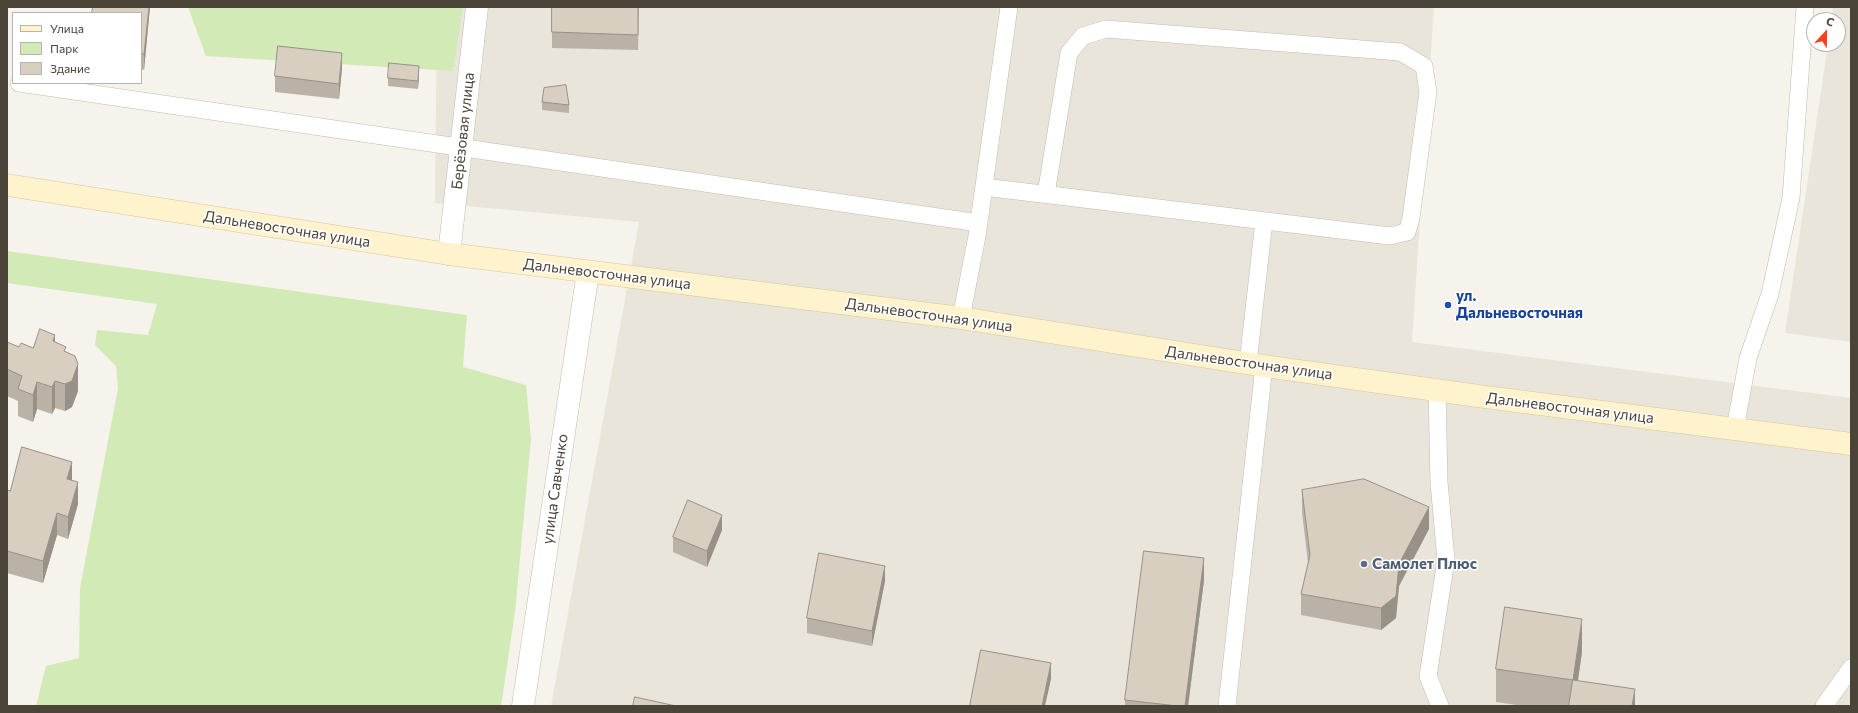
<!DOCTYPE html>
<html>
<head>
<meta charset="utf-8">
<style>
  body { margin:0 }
  #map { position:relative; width:1858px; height:713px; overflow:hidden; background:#f6f3ec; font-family:Commissioner,sans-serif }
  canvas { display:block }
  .frame { position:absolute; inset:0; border:8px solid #4b4439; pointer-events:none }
  .legend { position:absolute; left:12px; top:12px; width:130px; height:72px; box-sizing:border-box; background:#fff; border:1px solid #b7b4b0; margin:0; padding:5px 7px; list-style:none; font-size:12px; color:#4b4439 }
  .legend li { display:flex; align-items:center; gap:8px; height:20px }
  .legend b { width:20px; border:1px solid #b7b4b0 }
  .north { position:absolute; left:1806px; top:12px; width:40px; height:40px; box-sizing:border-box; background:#fff; border:1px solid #b7b4b0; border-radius:50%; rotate:22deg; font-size:11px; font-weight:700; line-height:16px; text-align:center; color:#4b4439 }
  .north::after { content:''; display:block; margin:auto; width:14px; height:18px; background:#fc3f1d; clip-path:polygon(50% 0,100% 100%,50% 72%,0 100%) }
</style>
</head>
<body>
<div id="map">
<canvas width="1858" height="713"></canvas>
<div class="frame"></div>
<ul class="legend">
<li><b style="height:5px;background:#fff3cd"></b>Улица</li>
<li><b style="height:11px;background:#d2eab5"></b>Парк</li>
<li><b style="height:11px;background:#d8cfc1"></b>Здание</li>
</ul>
<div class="north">С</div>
</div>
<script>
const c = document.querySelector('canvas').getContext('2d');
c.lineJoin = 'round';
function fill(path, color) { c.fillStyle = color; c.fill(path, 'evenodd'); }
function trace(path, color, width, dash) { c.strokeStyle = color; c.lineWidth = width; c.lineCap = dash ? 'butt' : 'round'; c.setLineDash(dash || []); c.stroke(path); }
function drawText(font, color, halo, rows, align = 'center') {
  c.font = font + ' Commissioner,sans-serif'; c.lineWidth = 3; c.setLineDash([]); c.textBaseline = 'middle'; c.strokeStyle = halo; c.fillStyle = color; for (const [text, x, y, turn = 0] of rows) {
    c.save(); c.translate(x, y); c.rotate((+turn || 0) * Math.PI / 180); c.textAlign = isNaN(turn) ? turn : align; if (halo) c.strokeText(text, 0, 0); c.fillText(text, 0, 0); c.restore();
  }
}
fill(new Path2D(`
  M437,7H1434L1412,342L1851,398V706H551L639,222L435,203Z
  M1833,7H1851V342L1785,333L1828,44H1838V20H1832Z`), '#eae5da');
fill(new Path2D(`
  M188,7H463L453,71L206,56Z
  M7,251L467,315L463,367L526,385L531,439L515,612L501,706H36L46,666L79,658L80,588L118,388L116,366L95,345L97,330L148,335L157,304L7,283Z`), '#d2eab5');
const service = new Path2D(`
  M19,83L979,223
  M984,187L1390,236L1407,232L1411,218L1428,92L1424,66L1400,52L1106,29L1083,36L1069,53L1046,194
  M961,318L977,236L1009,7
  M1248,363L1264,221
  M1437,390L1439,482L1446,560L1428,676L1440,706
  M1735,429L1748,358L1770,294L1791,198L1805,7
  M1227,706L1264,366
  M1824,706L1851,668`);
const minor = new Path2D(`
  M449,254L477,7
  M523,706L588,272`);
const secondary = new Path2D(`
  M7,185L449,254L961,318L1264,366L1478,396L1851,444`);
trace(service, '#c2bbae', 18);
trace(minor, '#c2bbae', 23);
trace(secondary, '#d6c79b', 23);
trace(service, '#fff', 17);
trace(minor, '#fff', 22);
trace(secondary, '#fff3cd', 22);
fill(new Path2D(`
  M150,7L144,70L141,69V13Z
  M552,7H639L638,50L552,48Z
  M342,68L339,99L275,92V76Z
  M419,74L418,89L388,86V78Z
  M542,102L569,105V113L542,110Z
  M7,342L19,347L33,348L55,342L66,352L78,391L72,407L65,411L55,408L52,414L37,409L33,422L18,416V401L7,396Z
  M72,480L78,504L68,539L57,535L43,583L7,573V490L10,491Z
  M1302,490L1429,529L1399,586L1396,618L1381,630L1301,615V594L1308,563L1302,512Z
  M722,530L707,567L673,552V537Z
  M1204,580L1188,706H1125V700Z
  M885,581L872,646L807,633V618Z
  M1582,652L1578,681L1635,706H1524L1496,702V669Z`), '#bab2a6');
fill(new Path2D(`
  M149,7H150L144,70V54Z
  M342,53V68L339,99V84Z
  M419,66V74L418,89V81Z
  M55,335V362L53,341Z
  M78,364V391L72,407L65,411V384Z
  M55,381V408L52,414V387Z
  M37,382V409L33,422V395Z
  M72,462V484L67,479Z
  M78,482V504L68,539V517Z
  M1429,507V529L1399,586L1396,618L1381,630V608L1399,564Z
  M57,513V535L43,583V561Z
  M722,515V530L707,567V551Z
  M1204,558V580L1188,706H1185Z
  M885,566V581L872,646V631Z
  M1582,619V652L1574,706L1573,680Z
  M1051,663V679L1045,706H1042Z
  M1635,689V706H1632Z`), '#979187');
const building = new Path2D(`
  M93,7H149L144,54H141V13H92Z
  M552,7H638V35L552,32Z
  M278,46L342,53L339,84L275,76Z
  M389,63L419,66L418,81L388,78Z
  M566,85L569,105L542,102L544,88Z
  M40,329L55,335L53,341L66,347L64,351L75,356L78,364L72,381L65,384L55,381L52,387L37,382L33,395L18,389L22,376L7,369V342L19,347L21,343L33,348Z
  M22,447L72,462L67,479L78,482L68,517L57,513L43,561L7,551V490L10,491Z
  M1364,479L1429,507L1399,564L1396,596L1381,608L1301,594L1310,555L1302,490Z
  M688,500L722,515L707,551L673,537Z
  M1144,551L1204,558L1185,706H1178L1125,700Z
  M819,553L885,566L872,631L807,618Z
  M1505,607L1582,619L1573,680L1496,669Z
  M981,650L1051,663L1042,706H970Z
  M1573,680L1635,689L1632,706H1569Z
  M635,697L676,706H633Z`);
fill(building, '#d8cfc1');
trace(building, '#979187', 1);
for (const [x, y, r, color] of [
  [1448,305,4,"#1a4fb4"],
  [1364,564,4,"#5c6f8a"]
]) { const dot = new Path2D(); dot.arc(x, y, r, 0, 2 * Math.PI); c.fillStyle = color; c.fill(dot); trace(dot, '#fff', 1.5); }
drawText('15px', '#4b4439', '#fff', [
  ["Берёзовая улица",463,131,-84],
  ["Дальневосточная улица",287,229,9],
  ["Дальневосточная улица",607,274,7],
  ["Дальневосточная улица",929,315,8],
  ["Дальневосточная улица",1249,363,8],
  ["Дальневосточная улица",1570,408,7],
  ["улица Савченко",555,489,-82]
]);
drawText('bold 15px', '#164399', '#fff', [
  ["ул.",1456,296],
  ["Дальневосточная",1456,313]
], 'left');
drawText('bold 15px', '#4e5e75', '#fff', [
  ["Самолет Плюс",1372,564]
], 'left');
</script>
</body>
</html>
